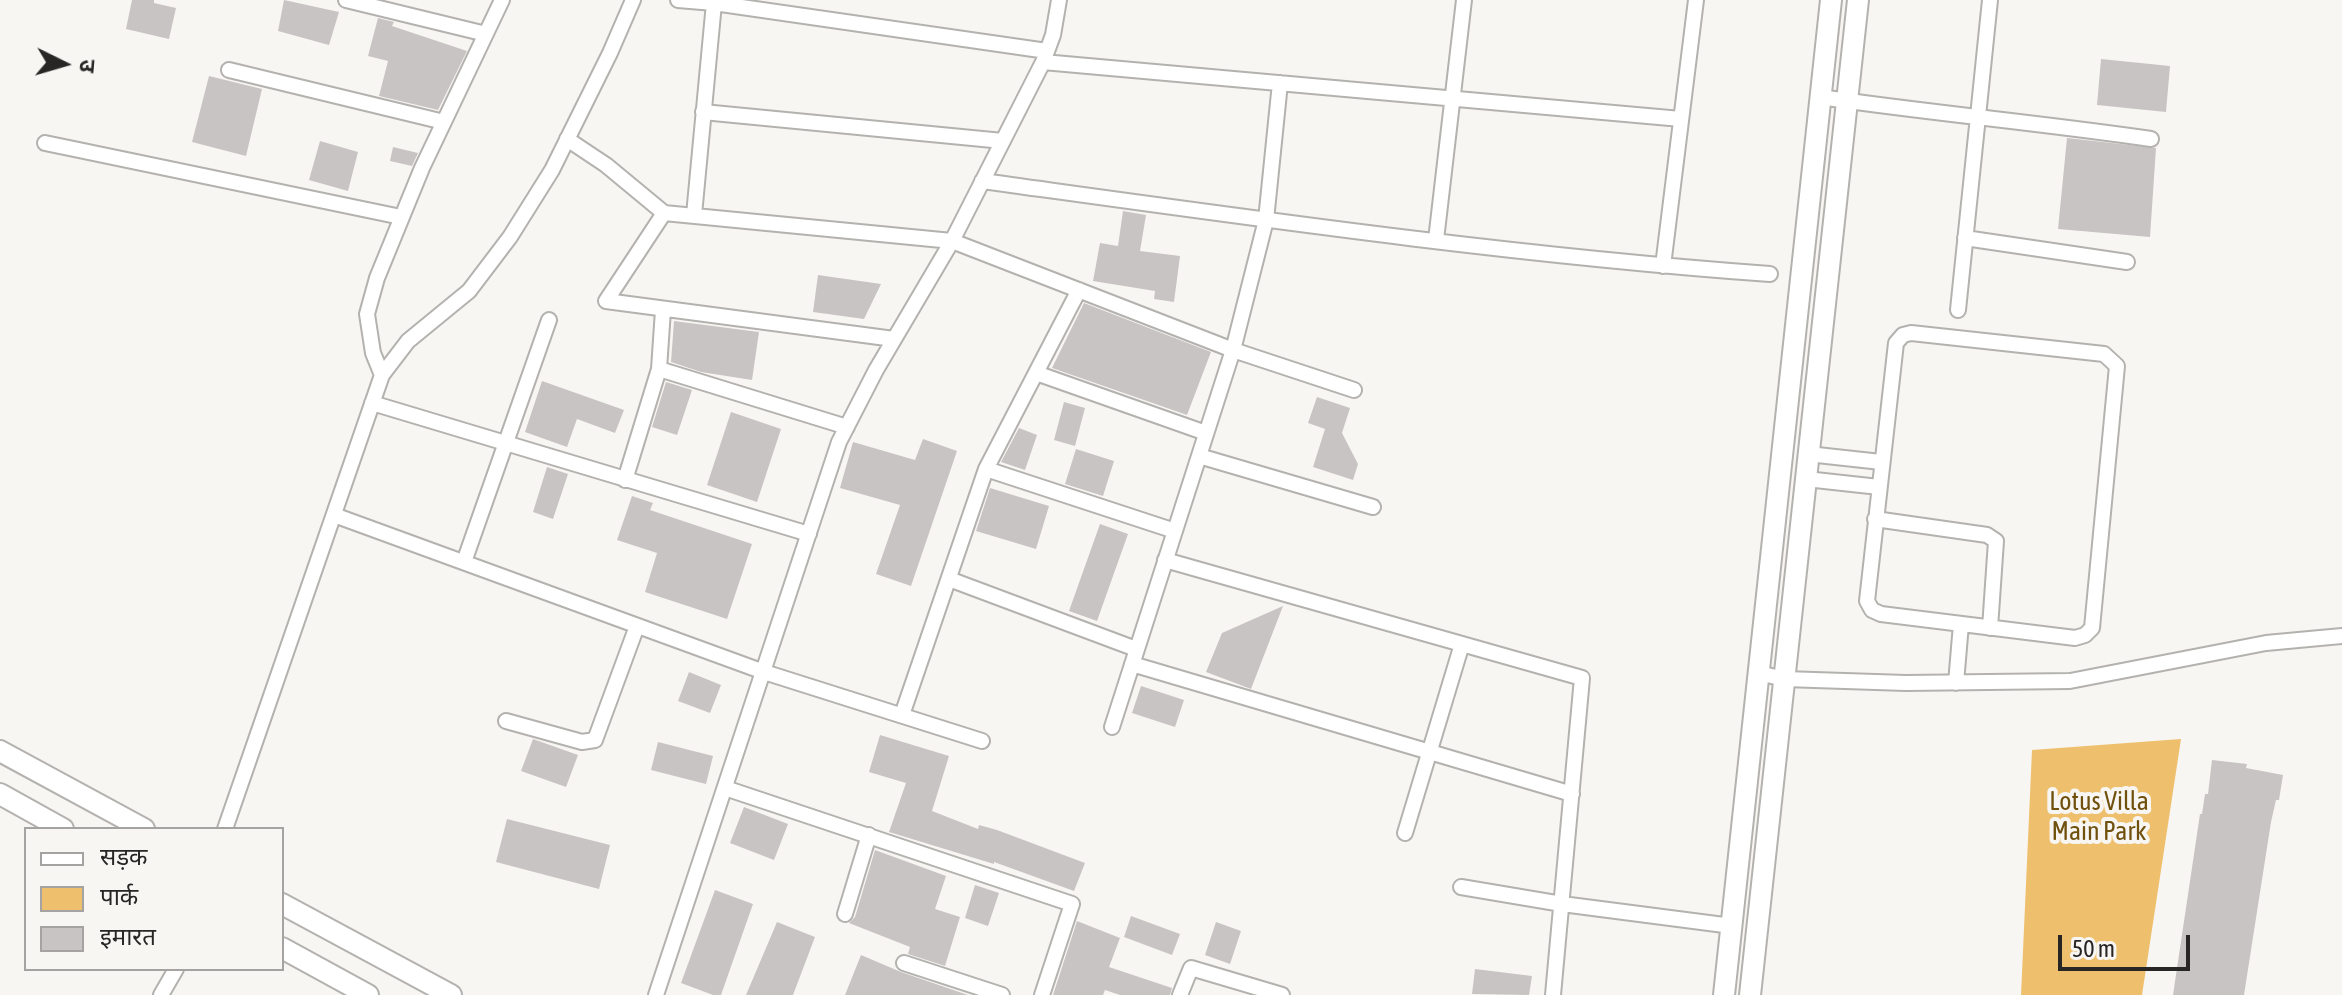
<!DOCTYPE html>
<html>
<head>
<meta charset="utf-8">
<style>
  body { margin:0 }
  #map { position:relative; width:2342px; height:995px; overflow:hidden; background:#f8f6f3; font-family:"Asap Condensed","Noto Sans Devanagari",sans-serif }
  canvas { display:block }
  .legend { position:absolute; left:24px; top:827px; width:260px; height:144px; box-sizing:border-box; background:#f8f6f3; border:2px solid #a4a3a1; margin:0; padding:10px 14px; list-style:none; font-size:24px; color:#272625 }
  .legend li { display:flex; align-items:center; gap:16px; height:40px }
  .legend b { width:40px; border:2px solid #a4a3a1 }
  .north { position:absolute; left:24px; top:24px; width:80px; height:80px; -webkit-text-stroke:6px #f8f6f3; paint-order:stroke; rotate:95deg; font-size:22px; font-weight:700; line-height:32px; text-align:center; color:#272625 }
  .north::after { content:''; display:block; margin:auto; width:28px; height:36px; background:#272625; clip-path:polygon(50% 0,100% 100%,50% 72%,0 100%) }
  .scale { position:absolute; left:2058px; top:935px; width:132px; height:36px; box-sizing:border-box; border:4px solid #272625; border-top:0; padding-left:10px; font-size:24px; line-height:28px; white-space:nowrap; color:#272625; -webkit-text-stroke:6px #f8f6f3; paint-order:stroke }
</style>
</head>
<body>
<div id="map">
<canvas width="2342" height="995"></canvas>
<ul class="legend">
<li><b style="height:10px;background:#fff"></b>सड़क</li>
<li><b style="height:22px;background:#eec06d"></b>पार्क</li>
<li><b style="height:22px;background:#c8c4c3"></b>इमारत</li>
</ul>
<div class="north">उ</div>
<div class="scale">50 m</div>
</div>
<script>
const c = document.querySelector('canvas').getContext('2d');
c.lineJoin = 'round';
function fill(path, color) { c.fillStyle = color; c.fill(path, 'evenodd'); }
function trace(path, color, width, dash) { c.strokeStyle = color; c.lineWidth = width; c.lineCap = dash ? 'butt' : 'round'; c.setLineDash(dash || []); c.stroke(path); }
function drawText(font, color, halo, rows, align = 'center') {
  c.font = font + ' "Asap Condensed",sans-serif'; c.lineWidth = 8; c.setLineDash([]); c.textBaseline = 'middle'; c.strokeStyle = halo; c.fillStyle = color; for (const [text, x, y, turn = 0] of rows) {
    c.save(); c.translate(x, y); c.rotate((+turn || 0) * Math.PI / 180); c.textAlign = isNaN(turn) ? turn : align; if (halo) c.strokeText(text, 0, 0); c.fillText(text, 0, 0); c.restore();
  }
}
fill(new Path2D(`
  M2181,739L2142,995H2021L2032,750Z`), '#eec06d');
fill(new Path2D(`
  M132,0H154V3L176,8L169,39L126,29Z
  M284,0L339,12L329,45L278,31Z
  M378,18L394,22L392,26L467,51L438,110L379,96L388,61L368,56Z
  M2101,59L2170,66L2166,112L2097,105Z
  M209,76L262,89L246,156L192,142Z
  M2067,138L2156,148L2150,237L2058,229Z
  M320,141L358,152L348,191L309,180Z
  M393,147L418,153L412,166L390,161Z
  M1123,211L1146,215L1140,251L1180,256L1174,302L1154,299L1155,291L1093,281L1100,243L1118,246Z
  M818,275L881,284L864,319L813,312Z
  M1084,303L1211,352L1187,415L1052,368Z
  M674,321L759,332L752,380L701,372L671,362Z
  M542,381L624,410L615,433L577,419L567,447L525,432Z
  M666,382L692,390L677,435L652,427Z
  M1317,397L1350,408L1342,433L1358,464L1353,480L1313,467L1325,429L1308,423Z
  M1064,402L1085,408L1075,446L1054,440Z
  M731,412L781,429L757,502L707,485Z
  M1019,428L1037,435L1025,470L1001,462Z
  M923,439L957,451L911,586L876,574L900,505L840,488L853,442L915,460Z
  M1076,449L1114,461L1103,496L1065,484Z
  M547,467L568,474L553,519L533,512Z
  M990,488L1049,506L1036,549L976,531Z
  M632,496L653,503L650,510L752,544L727,619L645,592L657,553L617,540Z
  M1100,524L1128,534L1097,621L1069,611Z
  M1283,606L1251,689L1206,672L1222,633Z
  M689,672L721,685L710,713L678,701Z
  M1141,686L1184,700L1175,727L1132,713Z
  M880,735L949,756L932,811L978,829L979,825L997,830L1085,863L1074,891L994,862V864L889,832L906,783L869,772Z
  M533,739L578,755L566,787L521,771Z
  M658,742L713,756L706,784L651,770Z
  M2212,760L2247,764L2246,768L2283,775L2279,800H2276L2271,822L2244,995H2173L2200,814H2202L2205,794H2208Z
  M744,807L788,824L774,860L730,843Z
  M507,819L610,845L599,889L496,862Z
  M875,850L946,876L935,909L960,917L945,966L908,954L910,947L849,923L855,917Z
  M975,885L999,893L988,926L965,918Z
  M715,890L753,904L721,995H713L681,983Z
  M1131,916L1180,934L1172,955L1124,937Z
  M1077,921L1120,938L1109,967L1172,988L1170,995H1120L1105,990L1103,995H1053Z
  M777,922L815,937L793,995H746Z
  M1216,922L1241,931L1230,964L1205,955Z
  M861,955L901,972L968,995H845Z
  M1475,969L1532,976L1529,995L1472,994Z`), '#c8c4c3');
const street = new Path2D(`
  M346,0L486,34
  M502,0L422,168L377,278L367,314L373,353L382,375L408,341L469,291L510,237L552,170L610,53L633,0
  M678,0L714,3L1047,51
  M1043,62L1681,119
  M229,70L444,122
  M1820,97C1930,113 2041,123 2151,139
  M703,112L1003,141
  M567,139L606,165L664,213L952,241L1233,350L1354,390
  M45,143L401,217
  M982,181C1244,217 1507,255 1770,274
  M664,213L606,301L894,339
  M694,215L714,3
  M1965,238L2127,262
  M1436,240L1464,0
  M1663,266L1696,0
  M1958,310L1990,0
  M1911,333L2104,354L2117,366L2092,628L2085,635L2075,638L1881,614L1872,610L1867,601L1896,343L1903,335Z
  M659,369L847,427
  M1036,373L1206,433
  M372,403L809,534
  M1808,454L1881,462
  M1199,456L1373,507
  M986,469L1175,531
  M1806,479L1879,487
  M625,480L659,369L663,310
  M334,515L764,672L982,741
  M1875,519L1987,535L1996,541L1990,628
  M1165,560L1582,678L1553,995
  M464,562L549,320
  M949,579L1136,649
  M1132,664L1572,794
  M1759,673L1784,679L1906,683L2070,681L2266,643L2342,636
  M1956,683L1961,624
  M902,715L986,469L1079,290
  M506,721L582,742L595,740L637,626
  M1112,727L1233,350L1266,220L1280,83
  M725,788L1072,904L1042,995
  M225,829L382,375
  M1405,833L1462,644
  M1461,887L1562,904L1732,926
  M845,914L869,835
  M904,963L1002,995
  M161,995L176,969
  M656,995L839,442L876,370L952,241L1043,62L1053,35L1059,0
  M1180,995L1191,968L1282,995`);
const secondary = new Path2D(`
  M0,751L144,829
  M0,794L63,829
  M282,904L451,995
  M282,948L368,995
  M1724,995L1831,0
  M1750,995L1858,0`);
trace(street, '#b4b2af', 18);
trace(secondary, '#b4b2af', 24);
trace(street, '#fff', 14);
trace(secondary, '#fff', 20);
drawText('26px', '#6f500c', '#f8f6f3', [
  ["Lotus Villa",2099,802],
  ["Main Park",2099,832]
]);
</script>
</body>
</html>
